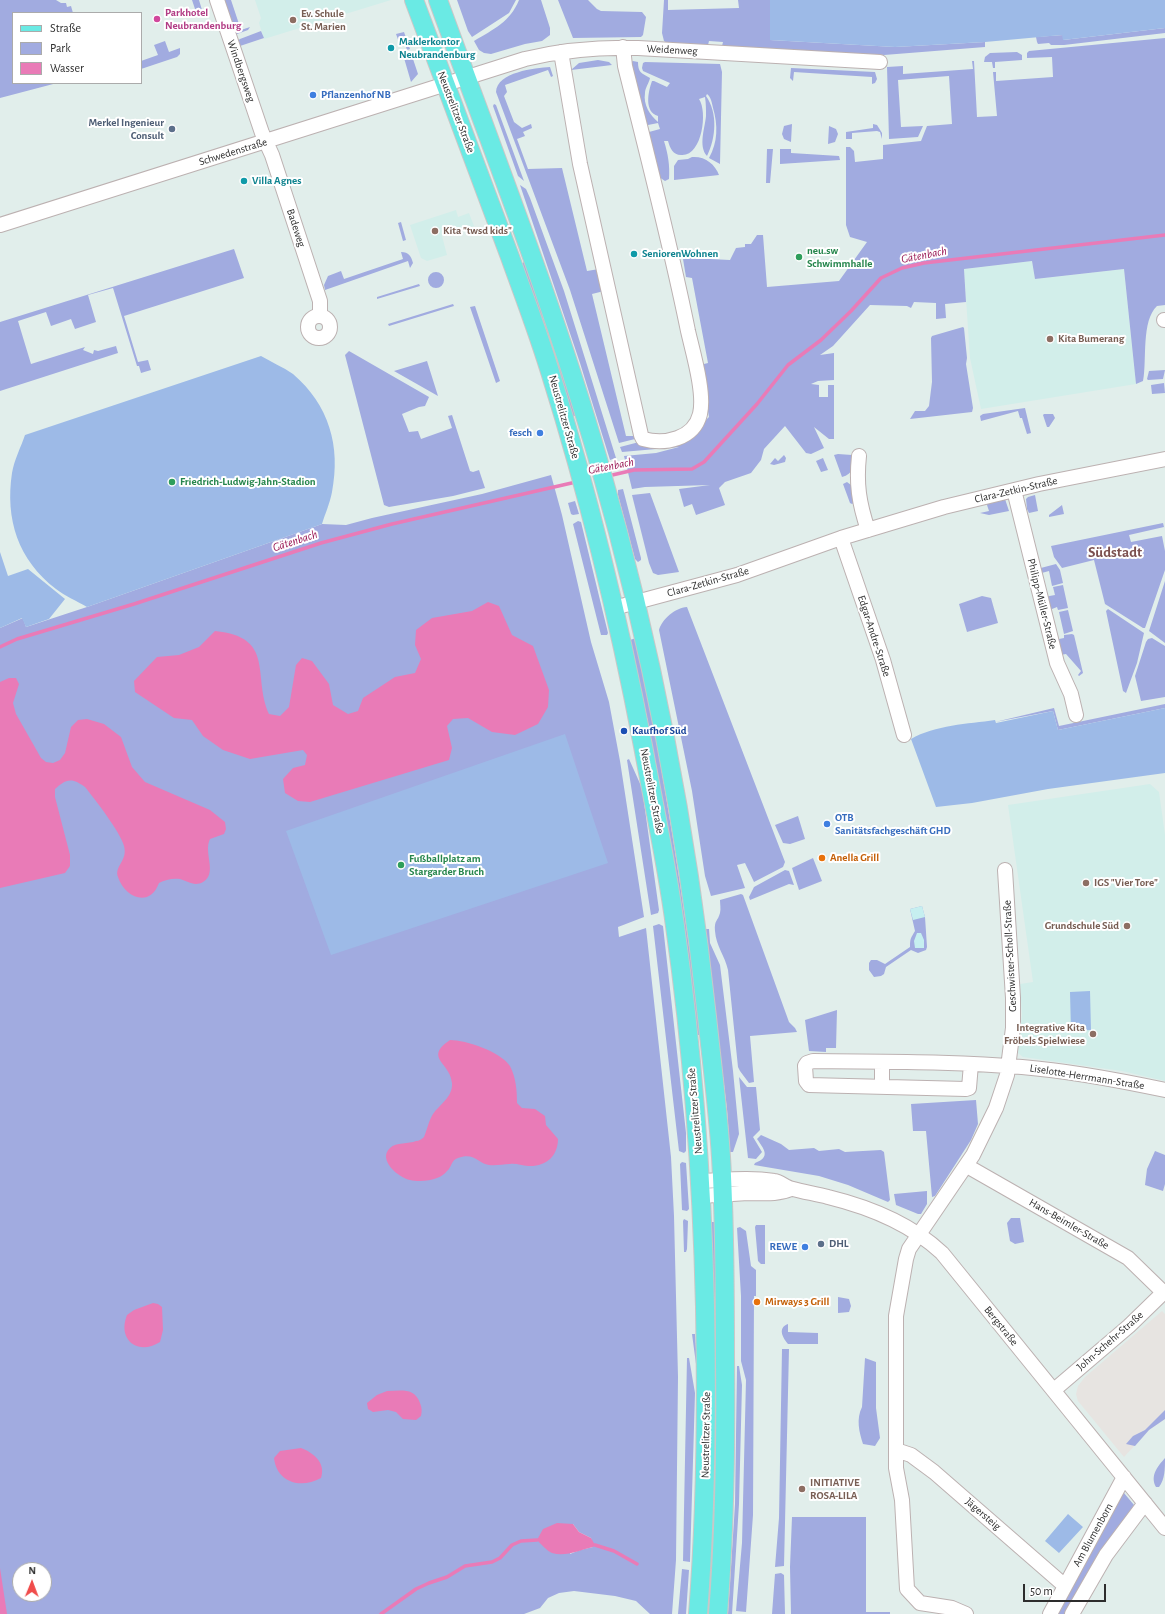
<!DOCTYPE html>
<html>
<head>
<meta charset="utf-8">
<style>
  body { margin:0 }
  #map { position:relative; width:1165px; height:1614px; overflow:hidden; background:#e1eeeb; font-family:"Alegreya Sans",sans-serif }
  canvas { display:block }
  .legend { position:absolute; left:12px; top:12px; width:130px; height:72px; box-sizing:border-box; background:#fff; border:1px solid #ababab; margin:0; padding:5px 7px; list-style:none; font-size:12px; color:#2d2d2d }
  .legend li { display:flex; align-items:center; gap:8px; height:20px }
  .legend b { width:20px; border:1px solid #ababab }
  .north { position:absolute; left:12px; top:1562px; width:40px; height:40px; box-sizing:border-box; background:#fff; border:1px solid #ababab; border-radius:50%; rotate:1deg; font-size:11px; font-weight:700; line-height:16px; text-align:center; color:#2d2d2d }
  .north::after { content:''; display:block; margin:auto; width:14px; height:18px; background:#f04c4b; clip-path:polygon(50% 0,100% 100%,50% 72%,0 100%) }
  .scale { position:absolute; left:1023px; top:1584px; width:83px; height:18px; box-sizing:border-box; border:2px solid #2d2d2d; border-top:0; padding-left:5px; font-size:12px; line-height:14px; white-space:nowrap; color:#2d2d2d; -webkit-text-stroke:3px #fff; paint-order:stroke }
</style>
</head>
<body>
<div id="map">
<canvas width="1165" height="1614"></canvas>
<ul class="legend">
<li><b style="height:5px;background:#6aeae4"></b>Straße</li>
<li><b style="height:11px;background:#a1abe0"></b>Park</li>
<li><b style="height:11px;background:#e97bb7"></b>Wasser</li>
</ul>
<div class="north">N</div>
<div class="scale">50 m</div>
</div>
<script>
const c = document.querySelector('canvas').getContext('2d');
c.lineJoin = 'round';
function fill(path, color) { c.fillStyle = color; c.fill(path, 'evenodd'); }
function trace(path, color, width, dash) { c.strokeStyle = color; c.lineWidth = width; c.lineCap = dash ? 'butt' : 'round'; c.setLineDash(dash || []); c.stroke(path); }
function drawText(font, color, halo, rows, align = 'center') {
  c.font = font + ' "Alegreya Sans",sans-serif'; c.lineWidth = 4; c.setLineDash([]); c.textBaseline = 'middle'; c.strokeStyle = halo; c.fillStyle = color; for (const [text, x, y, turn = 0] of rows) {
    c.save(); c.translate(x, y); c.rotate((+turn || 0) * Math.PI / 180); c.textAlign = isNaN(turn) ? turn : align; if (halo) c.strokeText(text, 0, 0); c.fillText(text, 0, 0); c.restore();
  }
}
fill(new Path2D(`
  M1162,1311L1165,1314V1419L1149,1430L1124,1457L1078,1401L1076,1394L1078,1386L1085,1377Z`), '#e7e4e1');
fill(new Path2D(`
  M255,0H391L264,39L259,23L261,18Z
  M456,210L458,217L469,213L474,226L442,236L447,255L427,261L421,258L410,225Z
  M1032,261L1035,279L1124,269L1136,384L981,409L970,358L964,269Z
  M1150,784L1159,792L1165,835V1081L1122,1071L1023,1057L1018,1053L1022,1015L1020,984L1033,982L1008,805Z`), '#d2eeea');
fill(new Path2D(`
  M0,0H56L61,3H66L67,7L71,6L73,13H13V83H57L0,98Z
  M192,0H199L202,10L196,12Z
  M222,0H231L241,30L250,27L248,30L237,34L233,33Z
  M457,0H516L509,13L472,37L468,31Z
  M519,0H541L550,28V35L542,41L525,44L491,54L484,53L479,50L474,41C494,29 510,22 519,0Z
  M558,0H588L597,9L601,11L642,12L646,17L643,35L641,37L573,38Z
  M664,0H668V10L739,8L738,0H770V40L895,47L985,42V47L884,55L722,46L723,42L709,41L708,45L667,43L664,41L662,33Z
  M1165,28V33L1064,45H1051L1049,43L1038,44L1037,42L1036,37L1063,35V40Z
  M261,31L264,38L237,47V41L240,39Z
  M404,32L410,49L407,50L404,41L399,42L396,34Z
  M1165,38V305L1157,306C1141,321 1147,360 1143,381L1136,384L1124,269L1035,279L1032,261L964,269L966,302L945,304L946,318L936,319V303L914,302L911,308L907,306L870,305L833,346L820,355L834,353V380L818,381L811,384L819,385V397H828V385H834V439H829L814,427L824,448L811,454L806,453L785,426L764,449L761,460L751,473L725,482L719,488L725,505L696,515L692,504L684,507L679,489L710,485L645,487L632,489L624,456L656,453L679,447L622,452L620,447L643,441H684L709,417L700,365L708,363L692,278L686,277L683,259L690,258L730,260L736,248L745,247V244H751L757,235H763L767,287L839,281L867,242L850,237L846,225V147H850L854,151L855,162L883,159V145L921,141L927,126L952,124L949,76L898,80L901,127L923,126L918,137L889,139L887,67L903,66V74L973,69L972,61H974L977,117L997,116L993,72H996V81L1053,77L1052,57L1027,58V53L1029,51Z
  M165,41L169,52L180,48V54L177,57L141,69V61L158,55L154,45Z
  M1017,52L1022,55V60L995,62V68H993L992,62H984L985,57L990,53Z
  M412,56L418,74L411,82L404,58Z
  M598,60L609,62L612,65L571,70L579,63Z
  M633,61L638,62C638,72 641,73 650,78C649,83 645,88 645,93C643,105 650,115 658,122V116C644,112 648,92 652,81H654L667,87L670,83L643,71L642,68L643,63L645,62L720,64L722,72L720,164L709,158C718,142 718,125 713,108C712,103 711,97 707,94L706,96C718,113 716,138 707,156C698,146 705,128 706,116C706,110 706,103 705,97L699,99C708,112 702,157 681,155C673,155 670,148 668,141H664C668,154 670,165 669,179L665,181L656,175L646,135L649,132L660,129L658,123L648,125L644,123L631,62Z
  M550,67L553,76L551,77L548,70L505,85L507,92L504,96L514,122L522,128L531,124L532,128L523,132L525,136L517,139L528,169L562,168L587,271L599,269L604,291L592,294L626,436H638L639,438L619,443L570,290L496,92C497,72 535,68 550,67Z
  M791,68L875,72L877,79L875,83L872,84V77L794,72L793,81L790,78Z
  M494,104L496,105L524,181L518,176L493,106Z
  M792,124L791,142L784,139L782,134L784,126Z
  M873,124L877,125L882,133V139L880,132L877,131L852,133V139H846V132L873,128Z
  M829,126L836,129L838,134L835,142L828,144Z
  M767,149H773L770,183H766Z
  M780,149H791V153L839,156L840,160L780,164Z
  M692,157C705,156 715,164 719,175L674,180V166L678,160L688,159Z
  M520,185L526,189L530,198L564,291L616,458L610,460L580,363Z
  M401,222L406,240L403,241L398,223Z
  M234,249L244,278L124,316L138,362L148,360L151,370L141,373L139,366H137L113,288L88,295L96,322L75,329L71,319L51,326L46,312L18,321L31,364L85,347L83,350L93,354L94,350L98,351L116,346L118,353L0,391V322Z
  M401,252C409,252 411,256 413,263L410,268L408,261L325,290L324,285L328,276L341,271L344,279L403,259Z
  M524,262L535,288L577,415L571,417C559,365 542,313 521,264Z
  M428 280a8 8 0 1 1 16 0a8 8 0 1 1-16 0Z
  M419,284L420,286L377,299V297Z
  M453,304L454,306L389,326L388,324Z
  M475,306L500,381L496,383L470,307Z
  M963,327L964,328L967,358L966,364L973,408L972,412L910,419L915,411H925L929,406L932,382L931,338L932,336Z
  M349,351L429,397L425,406L419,407L402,414L409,432L418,431L421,439L452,428L448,416L452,415L470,471L473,472L479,470L485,488L453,496L389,507L384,505L345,355Z
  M427,361L438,396L394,371Z
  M1165,370L1163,379L1148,380L1147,379L1149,371Z
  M1164,383L1165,393L1152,394L1151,385Z
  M1025,408L1031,433L1027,434L1022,418H1020L1018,411L981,421L980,416L983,414Z
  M1044,414H1053L1055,418L1049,427H1047L1043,415Z
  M838,454L852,455C856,466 853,474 842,477L834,455Z
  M784,455L786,458L785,462L774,465L770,464L775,458L778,461Z
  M823,458L828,470L821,472L816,461Z
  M551,475L562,515L591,642L609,702L620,761L644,917L618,927L619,937L646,928L671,1157L674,1216L678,1377L676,1560L672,1614H650L636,1601L615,1596L574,1591L559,1593L548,1598L540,1608L524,1614H0V628L23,618L26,627L87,607L322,524L346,525L372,518L482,494ZM573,1524L579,1532L591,1538L593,1547L580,1550L570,1554ZM20,1570H44V1594H20Z
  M847,482L851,485L854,503L852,504L850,503L843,484Z
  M623,489L641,558V560L638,562L635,559L618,495V490Z
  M650,493L679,572L658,575L653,573L649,563L632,495Z
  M1035,495L1038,511L1029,513L1027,509L1026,499L1028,497Z
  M1005,499L1009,511L989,515L980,513L989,511L986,502Z
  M575,501L579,514L573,515L571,514L568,503Z
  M1062,505L1064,514L1049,517V515Z
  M578,521L581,522L608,633L607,635H601L573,524Z
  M1163,523L1164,527L1129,535L1131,542L1162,536L1165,551V570L1145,628H1143L1105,604L1094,560L1062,568L1054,557L1051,546Z
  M1056,564L1060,570L1063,583L1052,586L1049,571L1038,574L1037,569Z
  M1165,581V643L1149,631Z
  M1063,585L1068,608L1058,610L1057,607L1047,611L1044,597L1055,595L1053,587Z
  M982,596L991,598L998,623L967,632L959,604Z
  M687,607L785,862L783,867L754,882L745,863L737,865L745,888L711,896L705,876L692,791L659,630C662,619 675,608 687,607Z
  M1108,609L1144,633L1137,663L1126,693L1123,691L1106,611Z
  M1068,610L1073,631L1064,634L1059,612Z
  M1072,634L1074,635L1083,673L1079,676L1078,675L1081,671L1066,654L1060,655L1054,640L1064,638V635Z
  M636,638C664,770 684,902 701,1035H697L668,836L649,727L630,640Z
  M1152,638L1165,646V697L1141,701L1135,676L1146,642L1148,639Z
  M1165,704V708L1058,730L1053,711L995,722L1054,708L1059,726Z
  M629,759L642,788L659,910L658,913L651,915L627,760Z
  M798,816L805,839L790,844L783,843L775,825Z
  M813,858L822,881L799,890L792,868Z
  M785,870L789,871L794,885L789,884L750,900L749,897L754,887Z
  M741,894L743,895L789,1022L795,1028L797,1032L750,1036L754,1082L749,1083L740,1071L738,1067L728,970C725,956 716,946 715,931C714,920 718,921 720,913C721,909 720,904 720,900Z
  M922,906L925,917L927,947L926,950L918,953L911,950L886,967L884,974L881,976L874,977L869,970V963L871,960H877L885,964L910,947C910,938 911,938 915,931L910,909Z
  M659,924L663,926L686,1133V1151L684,1153L679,1151L653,926Z
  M705,929H709L710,943L720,965L733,1071L739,1134L733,1152H730L727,1109Z
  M837,1010L836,1048H826V1052L809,1051L805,1020Z
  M739,1077L747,1087H756L760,1130L753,1137L762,1152L756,1159L748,1158Z
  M976,1100L978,1124L971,1140L935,1196L932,1197L926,1131H913L911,1104Z
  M761,1135L781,1144L789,1150L814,1148L819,1151L839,1149L845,1152L881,1150L884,1152L890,1200L888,1202L848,1185L819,1176L754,1165L755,1163C771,1157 764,1149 757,1139Z
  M1155,1151L1165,1155V1184L1163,1191L1145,1185L1147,1169Z
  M682,1162L686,1163L689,1209L687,1211L682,1210L680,1164Z
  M927,1191V1204L921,1214H918L896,1205L894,1194Z
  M1011,1218H1020L1024,1242L1015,1244L1010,1241L1007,1223Z
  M684,1219L688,1221L687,1249L686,1252H684L683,1221Z
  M710,1222H716L718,1282L717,1523L710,1614H705Z
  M756,1225H765V1264H761L758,1261L755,1227Z
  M740,1227L746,1231L751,1266L756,1270V1296H754L753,1515L746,1612L736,1611L742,1543L746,1380L741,1361V1296L737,1228Z
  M838,1297L849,1299L851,1306L849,1312L838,1313Z
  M788,1324V1332L818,1333V1344H788C783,1338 777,1328 788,1324Z
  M692,1334H695L698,1379Z
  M782,1349H789L784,1566L775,1567L779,1518Z
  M687,1358H689L695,1393L690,1562L683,1561Z
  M865,1358L876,1362V1408L880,1438L875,1446L863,1444C859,1432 856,1419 862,1407Z
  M737,1366H739L742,1385L739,1504L732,1614H728L735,1504Z
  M1165,1410V1419L1149,1430L1135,1446L1126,1444L1133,1436L1145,1430Z
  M1165,1458C1165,1469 1165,1479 1159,1487H1156C1150,1476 1157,1467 1165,1458Z
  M1124,1493L1134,1505L1100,1553L1066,1614H1056L1119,1499Z
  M792,1517H866V1612H890V1614H791L790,1567Z
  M682,1569L689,1570L686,1614H678Z
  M781,1573L784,1575L785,1614H772L775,1574Z`), '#a1abe0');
fill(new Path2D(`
  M922,906L925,917L913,920L910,909Z
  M917,933H921L924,940V948H915L914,941Z`), '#c6eff0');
fill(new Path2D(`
  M770,0H1165V28L1063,40L1062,35L985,42L895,47L770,40Z
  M261,356C271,362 283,367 293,374C329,405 341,446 332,492C330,503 325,514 322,524L87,607C77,601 65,596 56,589C18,560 5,519 12,473C14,460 21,447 25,435Z
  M0,552L8,576L28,569L65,599L49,619L26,627L22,618L0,628Z
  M1165,708V773L1048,789L972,803L936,807L911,739C935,725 968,724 995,720L996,723L1053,711L1058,730Z
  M565,734L608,863L331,955L286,831Z
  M1090,991L1091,1030L1071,1031L1070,992Z
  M1068,1514L1083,1527L1059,1553L1045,1541Z`), '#9dbae7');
fill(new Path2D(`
  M488,602L499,606L512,635L533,646L549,690L548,707L538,724L515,735L492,732L468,718L453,719L447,726L452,748L449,760L310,802L298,801L285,793L283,779L293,768L305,765L307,755L303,750L250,759L223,750L203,736L192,720L174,718L135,692L134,681L157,657L179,655L199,647L215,631C276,637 252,676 269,714L280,716L289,707L296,665L302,658L312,661L329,684L333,705L348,714L358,711L363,698L395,677L415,673L421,659L415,645L416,630L432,618L472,611Z
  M9,678H16L19,684L13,703L16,714L41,758L46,762L53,763L60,760L65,753L71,727L78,720L87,719L104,724L121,737L132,767L145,782L210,810L225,822L226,829L224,834L210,839C203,853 218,873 203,882C194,887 188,881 180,879C172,878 165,880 159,883C150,908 125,898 118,877C114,866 128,861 124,846C121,833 94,798 85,787C82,785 78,782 74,781C66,779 61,784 55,789V797L70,855V866L65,873L0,888V682Z
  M450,1040C466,1040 501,1052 510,1066C516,1078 517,1090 517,1103L522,1108L535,1109L545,1116L546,1125L558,1139C558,1156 546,1167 528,1166C522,1166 516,1163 510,1164C503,1164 496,1166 489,1165C478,1164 475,1152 458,1158C451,1160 452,1167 447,1171C445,1174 440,1177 437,1178C430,1181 418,1182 410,1180C399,1178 377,1160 390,1148C396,1142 409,1144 416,1141C419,1141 422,1139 424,1137C427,1130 429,1120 433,1114C440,1104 453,1097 452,1083C451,1063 423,1058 450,1040Z
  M153,1303L158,1304L162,1307L163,1330L160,1342C138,1356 117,1340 127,1315L134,1310Z
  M387,1391C401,1391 414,1387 420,1403C422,1408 422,1411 421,1416L416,1420L403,1419L396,1412L388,1410L373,1412L368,1409L367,1403L377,1395Z
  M301,1448C314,1453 326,1463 321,1478C301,1489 277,1483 274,1458L280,1451Z
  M557,1523L573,1524L579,1532L591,1538L595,1545L593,1547C580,1550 566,1557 552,1553C547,1551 541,1544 537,1540L543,1529Z
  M0,1568L7,1614H0Z`), '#e97bb7');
trace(new Path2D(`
  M608,476L634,470L692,469L704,462L757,404L788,365L821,340L851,311L881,278L902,268L924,263L1165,235
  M0,647L17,639L134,604L321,543L392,524L576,482
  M595,1545L614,1551L637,1564
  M381,1614L416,1589L429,1583L447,1577L465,1566L492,1562L500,1558L512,1545L521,1541L537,1540`), '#e97bb7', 3.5);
const minor = new Path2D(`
  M217,0L262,133L272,155L320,301V316
  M561,52L580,164L641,435L643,439C665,445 694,439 700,414C705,393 693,353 688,331C670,242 647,154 625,66L623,47
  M0,225L525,59C563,50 600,47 638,48L880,62
  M308 327a11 11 0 1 1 22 0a11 11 0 1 1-22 0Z
  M1164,320H1165
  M859,456C856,484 859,503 868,530
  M1014,490L1057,663L1071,694L1076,715
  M841,538L883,660L904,735
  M614,608L737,575L841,538L944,507L1039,484L1165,459
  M971,1064L969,1088L966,1089L809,1085L806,1081L805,1066L807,1063L813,1061C882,1062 953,1061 1022,1067C1070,1071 1118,1080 1165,1090
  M882,1087V1062
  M967,1166L1128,1258L1164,1293
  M701,1181C725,1180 750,1177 774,1181C781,1182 786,1188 793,1189C804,1192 817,1194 828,1197C869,1207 911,1224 942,1253L1165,1528
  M701,1196C717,1195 732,1194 748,1193C763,1193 777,1195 791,1189
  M1054,1390L1129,1326L1165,1291
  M896,1450L911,1455L934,1472L1065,1586
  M966,1614L952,1608L920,1603L907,1589L902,1500L896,1468V1316L906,1259L909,1249L973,1155L996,1108L1007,1075L1013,1028V998L1005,870
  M1050,1614L1124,1477
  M1072,1614L1106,1555L1145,1503`);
const major = new Path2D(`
  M414,0C446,86 478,171 510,257C524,296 539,335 551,375C589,496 619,621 643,746C654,806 667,865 675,926C693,1052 702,1179 705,1307C707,1409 706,1512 698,1614
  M438,0C494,154 554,306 599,463C651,644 687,829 707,1017C712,1064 718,1110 721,1157C725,1224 725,1290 725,1357C726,1443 725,1528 718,1614`);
trace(minor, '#bcb1b1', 16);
trace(major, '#c8c8c8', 20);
trace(minor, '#fff', 14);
trace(major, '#6aeae4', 18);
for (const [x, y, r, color] of [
  [157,19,4,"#d1479c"],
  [293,20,4,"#8d6e63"],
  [391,48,4,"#0f9aa8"],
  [313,95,4,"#3f7fe0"],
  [172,129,4,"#5c6f8a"],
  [244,181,4,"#0f9aa8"],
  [435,231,4,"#8d6e63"],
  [634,254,4,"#0f9aa8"],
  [799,257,4,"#2e9e5b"],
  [1050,339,4,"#8d6e63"],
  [540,433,4,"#3f7fe0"],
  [172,482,4,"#2e9e5b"],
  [624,731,4,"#1a4fb4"],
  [827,824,4,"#3f7fe0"],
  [822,858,4,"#e8710a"],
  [401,865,4,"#2e9e5b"],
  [1086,883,4,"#8d6e63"],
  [1127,926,4,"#8d6e63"],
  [1093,1034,4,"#8d6e63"],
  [821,1244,4,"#5c6f8a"],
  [805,1247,4,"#3f7fe0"],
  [757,1302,4,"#e8710a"],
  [802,1489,4,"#8d6e63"]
]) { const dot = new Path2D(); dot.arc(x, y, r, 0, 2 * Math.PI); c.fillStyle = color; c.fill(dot); trace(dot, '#fff', 1.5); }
drawText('bold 11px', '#b23c85', '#fff', [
  ["Parkhotel",165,13],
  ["Neubrandenburg",165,26]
], 'left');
drawText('bold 11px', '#785e54', '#fff', [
  ["Ev. Schule",301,14],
  ["St. Marien",301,27],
  ["Kita \"twsd kids\"",443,231],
  ["Kita Bumerang",1058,339],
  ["IGS \"Vier Tore\"",1094,883],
  ["Grundschule Süd",1119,926,"right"],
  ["Integrative Kita",1085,1028,"right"],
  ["Fröbels Spielwiese",1085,1041,"right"],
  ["INITIATIVE",810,1483],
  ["ROSA-LILA",810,1496]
], 'left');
drawText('bold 11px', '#0d838f', '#fff', [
  ["Maklerkontor",399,42],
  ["Neubrandenburg",399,55],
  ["Villa Agnes",252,181],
  ["SeniorenWohnen",642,254]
], 'left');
drawText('11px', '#2d2d2d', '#fff', [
  ["Weidenweg",672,50,3],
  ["Windbergsweg",241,71,71],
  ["Neustrelitzer Straße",456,112,69],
  ["Schwedenstraße",233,152,-17],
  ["Badeweg",296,228,72],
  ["Neustrelitzer Straße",564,417,74],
  ["Clara-Zetkin-Straße",1016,490,-13],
  ["Clara-Zetkin-Straße",708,582,-16],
  ["Philipp-Müller-Straße",1042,604,76],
  ["Edgar-Andre-Straße",874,636,72],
  ["Neustrelitzer Straße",652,791,79],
  ["Geschwister-Scholl-Straße",1010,956,-93],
  ["Liselotte-Herrmann-Straße",1087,1077,9],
  ["Neustrelitzer Straße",695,1111,-95],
  ["Hans-Beimler-Straße",1069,1224,30],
  ["Bergstraße",1001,1326,51],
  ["John-Schehr-Straße",1110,1341,-41],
  ["Neustrelitzer Straße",706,1435,-89],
  ["Jägersteig",983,1514,41],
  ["Am Blumenborn",1093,1535,-61]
]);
drawText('bold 11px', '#366cbe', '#fff', [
  ["Pflanzenhof NB",321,95],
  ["fesch",532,433,"right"],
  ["OTB",835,818],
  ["Sanitätsfachgeschäft GHD",835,831],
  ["REWE",797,1247,"right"]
], 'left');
drawText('bold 11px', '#4e5e75', '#fff', [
  ["Merkel Ingenieur",164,123],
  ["Consult",164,136],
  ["DHL",829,1244,"left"]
], 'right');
drawText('bold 11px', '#27864d', '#fff', [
  ["neu.sw",807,251],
  ["Schwimmhalle",807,264],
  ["Friedrich-Ludwig-Jahn-Stadion",180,482],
  ["Fußballplatz am",409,859],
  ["Stargarder Bruch",409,872]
], 'left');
drawText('bold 11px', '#164399', '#fff', [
  ["Kaufhof Süd",632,731]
], 'left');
drawText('bold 11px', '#c56008', '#fff', [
  ["Anella Grill",830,858],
  ["Mirways 3 Grill",765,1302]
], 'left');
drawText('italic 12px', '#991653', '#fff', [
  ["Gätenbach",924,255,-11],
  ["Gätenbach",611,466,-11],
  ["Gätenbach",295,541,-18]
]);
drawText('bold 15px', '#7c504f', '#fff', [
  ["Südstadt",1115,552]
]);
</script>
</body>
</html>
